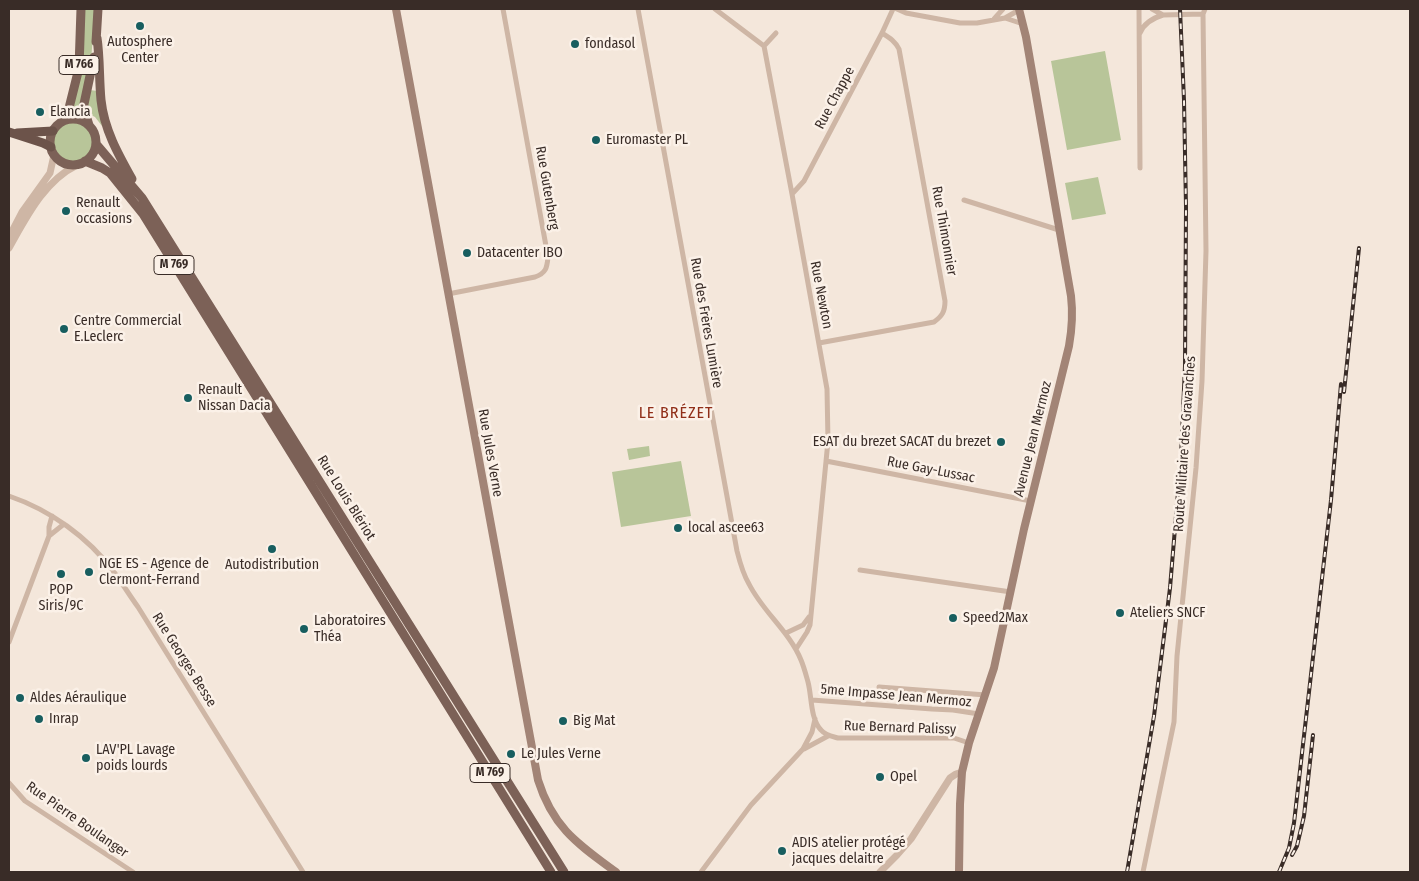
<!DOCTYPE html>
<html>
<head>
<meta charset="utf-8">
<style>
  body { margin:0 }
  #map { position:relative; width:1419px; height:881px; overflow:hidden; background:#f4e7db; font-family:"Fira Sans Condensed",sans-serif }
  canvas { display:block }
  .frame { position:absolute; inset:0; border:10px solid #392c27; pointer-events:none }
</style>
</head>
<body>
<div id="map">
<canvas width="1419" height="881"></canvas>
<div class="frame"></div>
</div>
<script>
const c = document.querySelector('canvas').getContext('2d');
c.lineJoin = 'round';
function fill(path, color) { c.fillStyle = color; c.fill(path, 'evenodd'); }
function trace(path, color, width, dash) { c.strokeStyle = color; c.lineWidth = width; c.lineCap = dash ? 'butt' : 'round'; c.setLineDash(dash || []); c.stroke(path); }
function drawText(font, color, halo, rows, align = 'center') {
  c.font = font + ' "Fira Sans Condensed",sans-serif'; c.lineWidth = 5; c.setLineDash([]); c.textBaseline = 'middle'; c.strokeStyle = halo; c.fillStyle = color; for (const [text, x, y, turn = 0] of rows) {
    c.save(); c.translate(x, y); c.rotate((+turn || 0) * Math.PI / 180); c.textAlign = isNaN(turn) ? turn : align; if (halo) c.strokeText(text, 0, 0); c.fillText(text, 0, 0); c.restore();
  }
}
fill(new Path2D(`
  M85,9H95L91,61L82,112L73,111Z
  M1105,51L1121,140L1067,150L1051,61Z
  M89,90L98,91L102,126L95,117L89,114L87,102Z
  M53 142a20 20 0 1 1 40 0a20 20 0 1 1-40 0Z
  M1098,177L1106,214L1072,220L1065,183Z
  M649,446L650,456L629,460L627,449Z
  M681,461L691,516L621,527L612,472Z`), '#b8c599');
trace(new Path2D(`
  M638,9L737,551C740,563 743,574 749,584C763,612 789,631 801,660C804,667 806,675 808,682C812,697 810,718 821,730C825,735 831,736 838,738H954L969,743
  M715,9L764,46L792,194L827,389L828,441L810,625L807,632L796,649
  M897,9L906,13L960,23H977L1005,18L1019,10
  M1139,9L1140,168
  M1152,9L1163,15L1203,14L1205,9
  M1005,18L1023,24
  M994,19L1003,9
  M1140,33C1144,23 1153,18 1163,15
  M764,46L776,33
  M792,194L804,181L882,33L893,9
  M964,200L1059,230
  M448,294L535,277C546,273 547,268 548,257L503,9
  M819,343L934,322C942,316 945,312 945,301L899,49C895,41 890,38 882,33
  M826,461L1031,501
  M9,496C50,510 88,537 114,572C122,583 130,596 138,607L303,872
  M49,536L64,524
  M860,570L1011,592
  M786,633L803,625L809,617
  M9,642L49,536V527L52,516
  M879,687L986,695
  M812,700L932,709L953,710L979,714
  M804,749L828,736
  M9,783L25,801L133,872
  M701,872L751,805L803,749L812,732L815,719
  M1143,872L1174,722L1177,656L1196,468L1202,381L1206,251L1203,14`), '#ceb6a5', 5);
trace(new Path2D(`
  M9,237L22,212L50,173L54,155
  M9,248C26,218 44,181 77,165
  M880,872L897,855L911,839L950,778L956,774L962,772`), '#ceb6a5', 7);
trace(new Path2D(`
  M396,9L538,780C553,828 578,844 616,872
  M959,872L960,804L962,772L969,743L994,668L1024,529L1069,346C1072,329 1073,313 1071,296L1026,37L1019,9`), '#a28476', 8);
trace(new Path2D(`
  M97,38C100,58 99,79 101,100C104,129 118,154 132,179
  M96,42L98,9
  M50 142a23 23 0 1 1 46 0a23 23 0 1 1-46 0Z
  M66,120L79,68L81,9
  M89,125L84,109V104L94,57
  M96,144L142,198L564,872
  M85,161L102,168L110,173L143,214L551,872`), '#7c6157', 9);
trace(new Path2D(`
  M9,132L43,143L51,147
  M17,133L53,131`), '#6c534a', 9);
const rail = new Path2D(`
  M1344,392L1359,248
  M1292,855L1297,846L1304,816L1313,735
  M1127,872L1154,716L1170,588L1181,456L1185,366L1186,207L1184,100L1180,9
  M1279,872L1289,848L1294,823L1331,500L1341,384`);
trace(rail, '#392c27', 4);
trace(rail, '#fbf1e8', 2, [5.5]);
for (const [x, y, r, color] of [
  [140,26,5,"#185e5f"],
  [575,44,5,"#185e5f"],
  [40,112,5,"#185e5f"],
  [596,140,5,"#185e5f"],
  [66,211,5,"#185e5f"],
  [467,253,5,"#185e5f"],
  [64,329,5,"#185e5f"],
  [188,398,5,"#185e5f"],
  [1001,442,5,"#185e5f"],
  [678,528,5,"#185e5f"],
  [272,549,5,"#185e5f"],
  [89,572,5,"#185e5f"],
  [61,574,5,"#185e5f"],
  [1120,613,5,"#185e5f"],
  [953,618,5,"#185e5f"],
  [304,629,5,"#185e5f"],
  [20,698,5,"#185e5f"],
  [39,719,5,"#185e5f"],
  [563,721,5,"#185e5f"],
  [511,754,5,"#185e5f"],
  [86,758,5,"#185e5f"],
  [880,777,5,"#185e5f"],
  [782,851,5,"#185e5f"]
]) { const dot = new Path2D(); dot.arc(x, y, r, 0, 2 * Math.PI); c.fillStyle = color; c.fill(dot); trace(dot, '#fbf1e8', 2); }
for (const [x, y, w] of [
  [79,65,40],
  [174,265,40],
  [490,773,40]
]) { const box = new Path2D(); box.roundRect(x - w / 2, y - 9.5, w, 19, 4); c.fillStyle = '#fbf1e8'; c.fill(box); trace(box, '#392c27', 1); }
drawText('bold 12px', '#392c27', null, [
  ["M 766",79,65],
  ["M 769",174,265],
  ["M 769",490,773]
]);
drawText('14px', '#392c27', '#fbf1e8', [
  ["Autosphere",140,42,"center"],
  ["Center",140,58,"center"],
  ["fondasol",585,44],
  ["Elancia",50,112],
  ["Euromaster PL",606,140],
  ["Renault",76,203],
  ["occasions",76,219],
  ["Datacenter IBO",477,253],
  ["Centre Commercial",74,321],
  ["E.Leclerc",74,337],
  ["Renault",198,390],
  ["Nissan Dacia",198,406],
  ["ESAT du brezet SACAT du brezet",991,442,"right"],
  ["local ascee63",688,528],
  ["NGE ES - Agence de",99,564],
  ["Clermont-Ferrand",99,580],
  ["Autodistribution",272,565,"center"],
  ["POP",61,590,"center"],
  ["Siris/9C",61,606,"center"],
  ["Ateliers SNCF",1130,613],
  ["Speed2Max",963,618],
  ["Laboratoires",314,621],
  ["Théa",314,637],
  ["Aldes Aéraulique",30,698],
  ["Inrap",49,719],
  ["Big Mat",573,721],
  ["LAV'PL Lavage",96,750],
  ["poids lourds",96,766],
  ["Le Jules Verne",521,754],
  ["Opel",890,777],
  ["ADIS atelier protégé",792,843],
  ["jacques delaitre",792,859]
], 'left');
drawText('14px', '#392c27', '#fbf1e8', [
  ["Rue Chappe",835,98,-62],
  ["Rue Gutenberg",547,188,80],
  ["Rue Thimonnier",944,231,80],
  ["Rue Newton",821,295,79],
  ["Rue des Frères Lumière",706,323,80],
  ["Avenue Jean Mermoz",1033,439,-76],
  ["Route Militaire des Gravanches",1185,444,-86],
  ["Rue Jules Verne",490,453,80],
  ["Rue Gay-Lussac",931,470,11],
  ["Rue Louis Blériot",346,498,58],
  ["Rue Georges Besse",184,660,58],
  ["5me Impasse Jean Mermoz",896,696,5],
  ["Rue Bernard Palissy",900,728,2],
  ["Rue Pierre Boulanger",77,820,35]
]);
c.letterSpacing = '1px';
drawText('16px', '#902e18', '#fbf1e8', [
  ["LE BRÉZET",676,414]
]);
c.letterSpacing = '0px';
</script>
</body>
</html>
